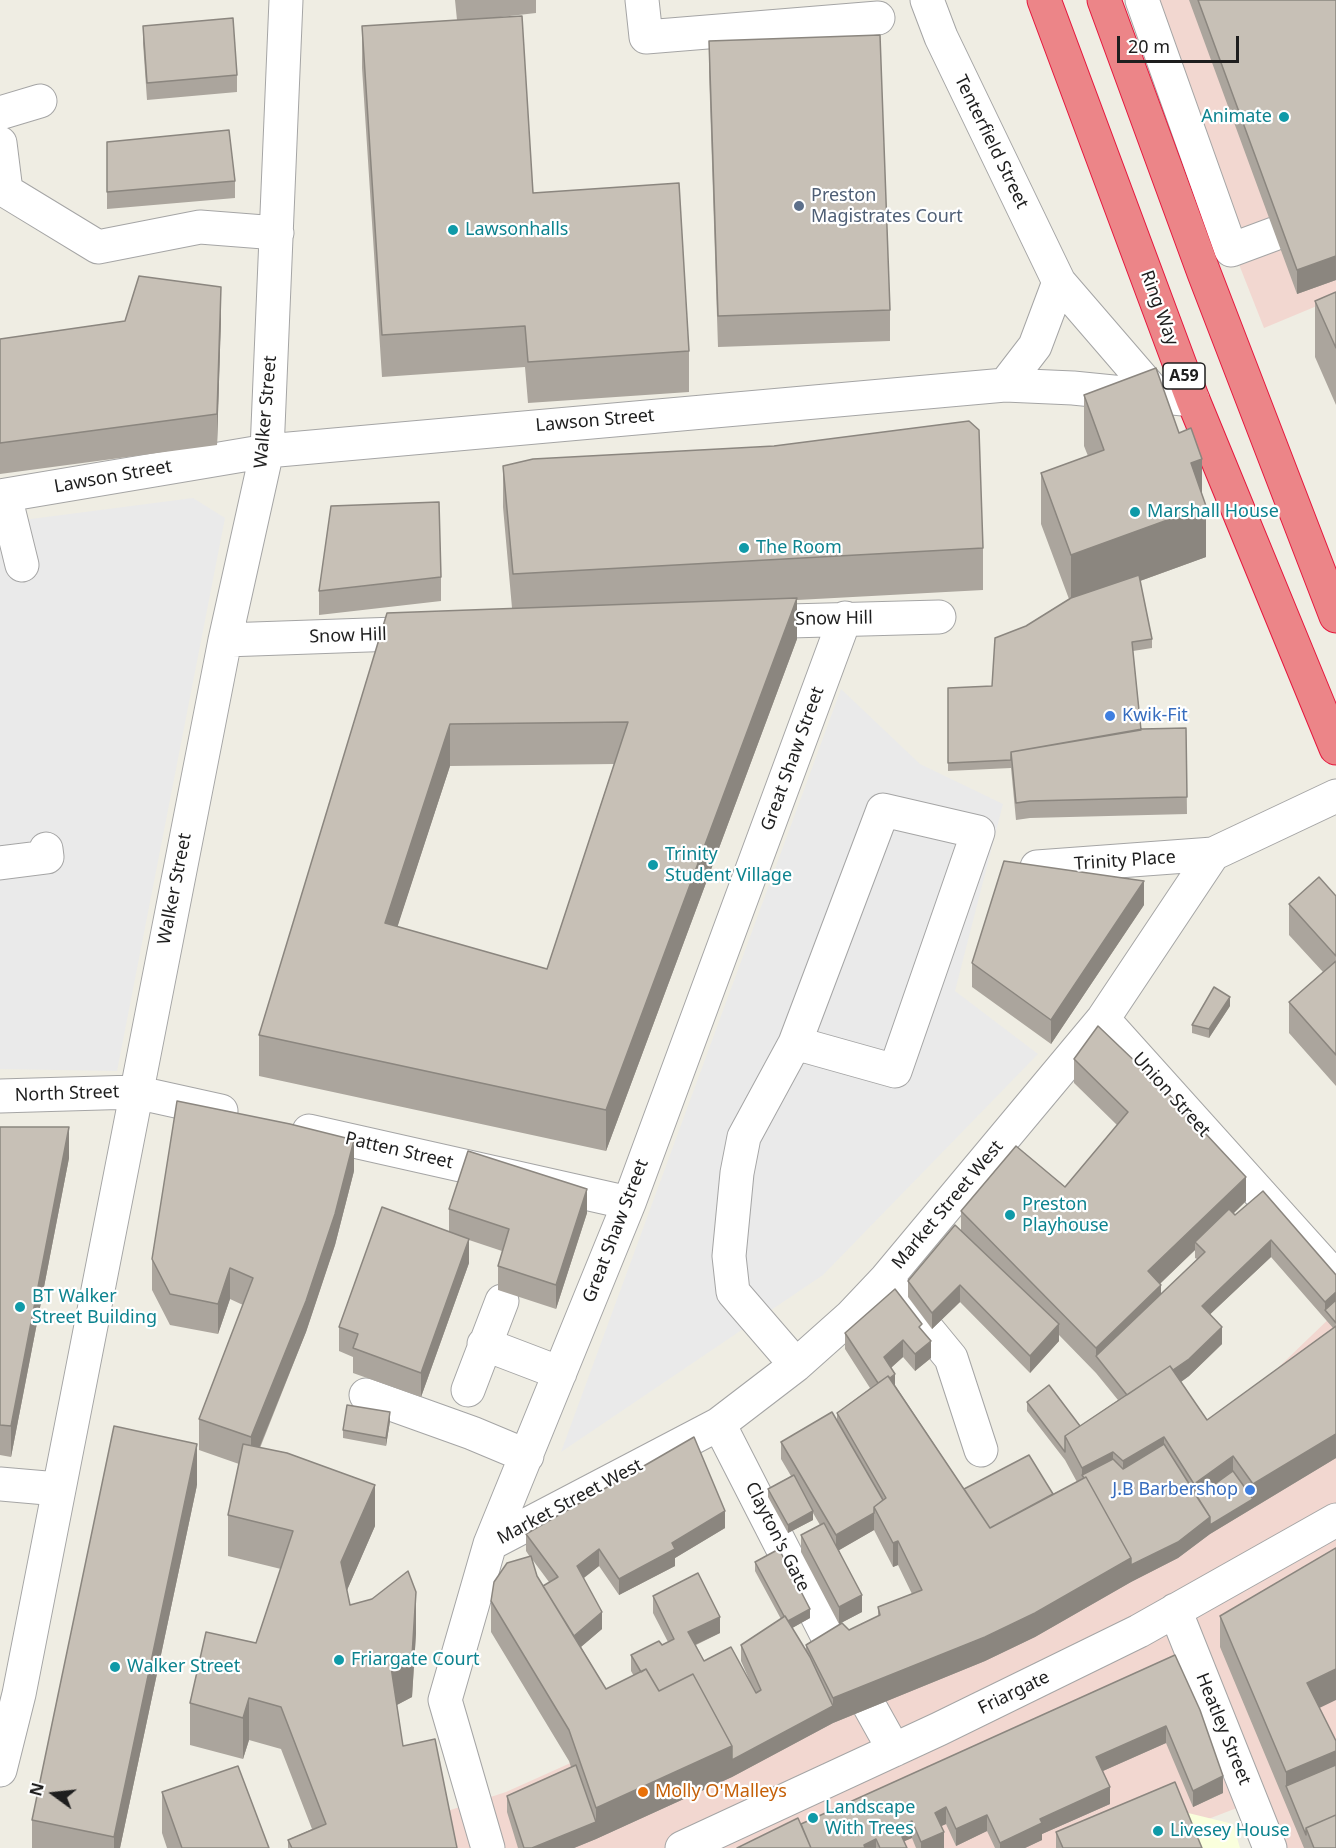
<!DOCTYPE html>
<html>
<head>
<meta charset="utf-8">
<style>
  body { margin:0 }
  #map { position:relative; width:1336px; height:1848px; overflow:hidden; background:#efede3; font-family:"Noto Sans",sans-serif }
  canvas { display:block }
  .north { position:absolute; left:24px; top:1764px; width:60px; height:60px; -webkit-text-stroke:4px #fff; paint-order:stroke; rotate:285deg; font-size:16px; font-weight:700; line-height:24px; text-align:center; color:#1e1e1e }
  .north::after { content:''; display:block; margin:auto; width:21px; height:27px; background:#1e1e1e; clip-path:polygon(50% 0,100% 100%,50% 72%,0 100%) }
  .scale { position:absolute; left:1117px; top:36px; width:122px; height:27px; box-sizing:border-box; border:3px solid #1e1e1e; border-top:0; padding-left:8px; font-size:18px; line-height:21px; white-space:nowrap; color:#1e1e1e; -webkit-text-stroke:4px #fff; paint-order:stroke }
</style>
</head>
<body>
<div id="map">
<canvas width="1336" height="1848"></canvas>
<div class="north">N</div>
<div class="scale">20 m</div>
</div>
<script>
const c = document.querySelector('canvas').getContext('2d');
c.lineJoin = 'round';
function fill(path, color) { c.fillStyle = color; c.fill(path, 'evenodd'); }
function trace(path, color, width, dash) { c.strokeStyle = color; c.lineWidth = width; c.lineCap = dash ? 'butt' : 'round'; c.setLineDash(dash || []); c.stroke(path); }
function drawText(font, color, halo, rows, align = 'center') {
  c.font = font + ' "Noto Sans",sans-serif'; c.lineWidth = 4.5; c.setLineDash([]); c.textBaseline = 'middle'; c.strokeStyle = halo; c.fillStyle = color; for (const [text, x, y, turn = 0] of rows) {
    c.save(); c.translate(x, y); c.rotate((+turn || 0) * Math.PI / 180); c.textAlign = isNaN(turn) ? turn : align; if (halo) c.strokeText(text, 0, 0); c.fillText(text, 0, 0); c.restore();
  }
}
fill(new Path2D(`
  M1135,0H1336V298L1264,328Z
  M1336,1312V1848H1276L1242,1806L1133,1848H333L506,1792L1127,1513Z`), '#f2d7d0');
fill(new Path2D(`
  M1176,1810L1233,1824L1240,1848H1084Z`), '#faffdc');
fill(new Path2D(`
  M193,498L225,518L117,1071L0,1069V523Z
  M841,689L920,764L1003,804L955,991L1038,1054L823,1275L561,1452Z`), '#eaeaea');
const minor = new Path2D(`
  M642,0L646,37L878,18
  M927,0L941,37L1059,282L1159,398
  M1142,0L1231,250L1274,234
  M0,113L40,101
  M0,143L6,191L98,247L200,227L277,233
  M1005,385L1035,346L1059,282
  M0,496L267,451L1005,385L1073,388L1193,400
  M5,496L22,565
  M752,622L939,617
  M225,640L425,633
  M0,863L47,857L46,849
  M1037,867L1213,854
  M1103,1019L1336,1278
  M795,1043L895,1071L978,832L883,810L795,1043L744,1137L737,1173L729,1256L733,1292L796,1365
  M0,1096L135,1092L221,1111
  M309,1131L629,1203
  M886,1279L951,1358L981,1450
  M484,1344L560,1373
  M468,1390L502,1301
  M366,1395L472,1433L527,1456
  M719,1424L835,1651
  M0,1484L58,1489
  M490,1544L719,1424L796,1365L851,1316L886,1279L1103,1019L1213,854L1336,796
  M1175,1610L1270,1848
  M870,1707L894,1750
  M0,1770L19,1694L225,640L267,451L286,0
  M488,1848L445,1700L490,1544L629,1203L845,618
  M682,1848L939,1729L1139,1631L1336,1520`);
const highway = new Path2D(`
  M1044,0L1193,400L1336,748
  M1104,0L1204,273L1336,616`);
trace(minor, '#a5a5a5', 35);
trace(highway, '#e5183e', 35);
trace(minor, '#fff', 33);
trace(highway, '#ec8588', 33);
fill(new Path2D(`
  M455,0H536V13L483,19L533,193L689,351V392L528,403L525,367L382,377L362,68V26L457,20Z
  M1189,0H1336V280L1297,294Z
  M143,26L237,75V92L147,100L143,43Z
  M709,41L890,310V341L718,347L709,72Z
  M107,142L235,181V198L107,209Z
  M1336,292V405L1315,357V301Z
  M221,318L217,445L0,474V339Z
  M1084,395L1202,496L1206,557L1140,581L1152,639V648L1133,651L1141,730L1186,728L1187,814L1030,818L1016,820L1011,768L948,771V688L992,686L1026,626L1069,599L1041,524V473L1088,456L1084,446Z
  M503,466L983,548V590L797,600V639L606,1151L259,1076V1035L512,608L503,507ZM614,764L547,969L397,927L450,766Z
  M441,577V601L319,615V591Z
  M1336,896V1086L1289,1033V1002L1323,972L1289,935V904Z
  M1144,905L1051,1044L972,987V963Z
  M1230,1006L1209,1038L1192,1033V1025Z
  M1074,1059L1246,1201L1234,1213L1235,1215L1336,1275V1458L1210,1534L1178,1558L1131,1582L1035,1637L985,1661L833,1723L732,1777L596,1839L574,1848H518L507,1812V1796L571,1767L569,1761L491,1632V1601L530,1557L526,1551V1534L725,1528L675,1558V1566L619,1595L599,1566L584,1578L602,1629L581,1647L606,1689L634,1676L631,1671V1655L662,1645L668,1642L653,1613V1596L720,1633L696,1645L704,1661L752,1686L741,1661V1645L781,1619L755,1571V1562L810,1618L792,1628L806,1650V1645L849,1630L878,1616V1607L912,1594L898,1565L893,1567L874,1530L839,1550L862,1612L839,1624L801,1552V1535L820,1525L813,1513V1520L788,1533L768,1497V1489L791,1476L781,1459V1442L837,1420V1413L870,1388L845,1349V1333L922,1330L931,1358L915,1371L903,1357L891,1368L895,1385L964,1489L1053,1494L1077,1482L1065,1460L1027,1411V1402L1080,1426L1118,1400L1096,1373L1059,1335V1341L1030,1373L960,1302L932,1329L908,1297V1281L961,1230V1211L1065,1187L1117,1125L1074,1083ZM1195,1250V1258L1197,1259L1161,1294L1160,1284ZM1271,1257L1333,1328L1207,1420L1181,1382L1189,1376L1222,1344L1210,1314ZM532,1559L549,1582L543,1586L537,1576Z
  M0,1127L69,1158L11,1457L0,1455Z
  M354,1171L335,1245L306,1332L260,1448L375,1526L347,1590L350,1605L416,1633L412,1697L397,1705L403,1746L457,1848H288V1840L312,1829L281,1749L249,1740L243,1759L190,1745V1703L256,1643L281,1569L228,1556V1515L239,1464L199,1450V1419L243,1305L230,1299L218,1334L170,1325L152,1290V1259Z
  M449,1209L587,1213L556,1309L498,1290V1266L502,1251L469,1240V1263L421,1397L353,1373V1357L339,1351V1327L449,1232Z
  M390,1421L386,1446L343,1438V1430Z
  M197,1485L120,1848H32V1820Z
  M1220,1616L1319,1708L1336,1848H1304L1220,1647Z
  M1175,1655L1223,1793L1193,1807L1166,1743L1103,1771L1110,1804L1042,1834V1840L1025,1848H995L987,1831L956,1846L946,1824L941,1826L944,1848H916L912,1838L904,1841L907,1848H737L801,1824Z
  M162,1792L269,1848H167L162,1833Z
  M1056,1832L1202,1848H1056Z`), '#aba59d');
fill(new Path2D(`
  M1336,256V280L1297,294V270Z
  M221,287V318L217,445V414Z
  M1202,459V507L1206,506V557L1071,606V555L1191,463Z
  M797,598V639L606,1151V1110Z
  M450,724V766L385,965V923Z
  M1144,881V905L1051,1044V1020Z
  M1230,997V1006L1209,1038V1029Z
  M69,1127V1158L11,1457V1426Z
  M354,1140V1171L335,1245L306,1332L251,1468V1437Z
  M1246,1177V1201L1200,1246L1195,1242V1250L1148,1295V1271Z
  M587,1189V1213L556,1309V1285Z
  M469,1239V1263L421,1397V1373Z
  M1271,1240V1257L1202,1322V1306Z
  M230,1268V1299L218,1334V1304Z
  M960,1285V1302L932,1329V1313Z
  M1161,1285V1309L1096,1356V1348Z
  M1336,1292V1308L1325,1310V1302Z
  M1059,1324V1341L1030,1373V1356Z
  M1222,1327V1344L1189,1376L1132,1417V1401Z
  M903,1340V1357L884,1374V1357Z
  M931,1341V1358L915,1371V1354Z
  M895,1374V1391L880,1387Z
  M390,1412V1421L386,1446V1438Z
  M1336,1434V1458L1210,1534L1178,1558L1131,1582L1035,1637L985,1661L833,1723L732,1777L596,1839L574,1848H532L596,1822V1808L732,1746L833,1706V1698L1131,1558L1210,1517L1253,1499V1484Z
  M1164,1437V1461L1123,1485V1461Z
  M197,1444V1485L120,1848H114V1837Z
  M1113,1452V1476L1082,1475V1468Z
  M1233,1456V1480L1194,1499V1484Z
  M375,1485V1526L341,1604V1562Z
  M725,1511V1528L675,1558V1566L619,1595V1579L672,1543Z
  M813,1511V1520L788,1533V1525Z
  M874,1513V1530L836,1552V1535Z
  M898,1541V1565L893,1567V1543Z
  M599,1549V1566L577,1583V1566Z
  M416,1592V1633L412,1697L391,1708V1667Z
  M862,1595V1612L839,1624V1607Z
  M810,1609V1618L787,1631V1622Z
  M602,1612V1629L569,1657V1640Z
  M720,1617V1633L688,1648V1632Z
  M1336,1669V1700L1307,1714V1683Z
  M249,1698V1740L243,1759V1718Z
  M1166,1726V1743L1096,1774V1757Z
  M1336,1751V1782L1286,1786V1772Z
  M1223,1776V1793L1193,1807V1791Z
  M1110,1787V1804L1042,1834V1840L1025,1848H1000V1843L1040,1819Z
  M946,1807V1824L935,1829V1813Z
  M987,1815V1831L956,1846V1829Z
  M912,1821V1838L898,1844V1828Z
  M944,1832V1848H921V1842Z
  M876,1839V1848H864V1845Z`), '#8b867f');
const building = new Path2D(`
  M1198,0H1336V256L1297,270Z
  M522,16L533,193L679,183L689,351L528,362L525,326L382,335L362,26Z
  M233,18L237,75L147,83L143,26Z
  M880,35L890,310L718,316L709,41Z
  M229,130L235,181L107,192V142Z
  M139,276L221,287L217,414L0,443V339L125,321Z
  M1336,292V348L1315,301Z
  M1156,368L1179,433L1191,428L1202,459L1191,463L1206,506L1071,555L1041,473L1104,450L1084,395Z
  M969,421L979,430L983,548L513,574L503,466L533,459L774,446Z
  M439,502L441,577L319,591L331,506Z
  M1139,575L1152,639L1132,642L1141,730L1011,752V760L948,763V688L992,686L995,638L1026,626L1071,598Z
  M797,598L606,1110L259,1035L387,613ZM628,722L547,969L385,923L450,724Z
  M1186,728L1187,797L1030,801L1016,803L1011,752L1142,729Z
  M1004,861L1144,881L1051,1020L972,963Z
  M1319,877L1336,896V956L1289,904Z
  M1336,961V1055L1289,1002Z
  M1214,987L1230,997L1209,1029L1192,1025Z
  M1098,1026L1164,1089L1246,1177L1148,1271L1161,1285L1096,1348L961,1211L1016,1146L1065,1187L1128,1112L1074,1059Z
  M177,1101L290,1124L354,1140L335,1214L306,1301L251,1437L199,1419L253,1278L230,1268L218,1304L170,1294L152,1259Z
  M0,1127H69L11,1426L0,1425Z
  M468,1151L587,1189L556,1285L498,1266L509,1229L449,1209Z
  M1263,1191L1336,1275V1292L1325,1302L1271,1240L1202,1306L1222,1327L1189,1359L1173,1370L1170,1366L1127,1395L1096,1356L1205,1252L1195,1242L1229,1209L1235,1215Z
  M382,1207L469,1239L421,1373L353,1348L358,1334L339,1327Z
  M955,1225L1059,1324L1030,1356L960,1285L932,1313L908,1281Z
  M895,1289L922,1324L919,1327L931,1341L915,1354L903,1340L884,1357L895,1374L890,1378L888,1376L878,1383L845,1333Z
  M1336,1300V1323L1325,1310Z
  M1336,1326V1434L1253,1484L1233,1456L1194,1484L1164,1437L1123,1461L1113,1452L1082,1468L1065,1436L1170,1366L1207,1420Z
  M888,1376L990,1528L1086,1477L1131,1558L1035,1613L985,1637L833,1698L806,1645L842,1623L849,1630L880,1615L878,1607L922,1590L898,1541L893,1543L874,1507L886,1498L837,1413Z
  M1049,1385L1080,1426L1065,1436V1452L1027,1402Z
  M347,1405L390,1412L386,1438L343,1430Z
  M832,1412L883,1500L874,1507V1513L836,1535L781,1442Z
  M114,1426L197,1444L114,1837L32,1820Z
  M694,1437L725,1511L672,1543L675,1549L619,1579L599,1549L577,1566L602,1612L574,1636L543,1586L558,1577L526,1534Z
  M243,1444L287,1453L375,1485L341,1562L350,1605L372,1599L408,1571L416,1592L412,1656L391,1667L403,1746L435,1739L457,1848H292L288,1840L326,1824L281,1707L249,1698L243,1718L190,1703L206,1632L256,1643L293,1531L228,1515Z
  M1164,1444L1210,1517L1178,1542L1131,1565V1558L1086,1477L1084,1478L1082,1475L1113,1459L1123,1469Z
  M1029,1455L1053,1494L990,1528L964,1489Z
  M1233,1471L1253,1499L1210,1525V1517L1197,1497Z
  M794,1475L813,1511L788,1525L768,1489Z
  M824,1523L862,1595L839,1607L801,1535Z
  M1336,1548V1669L1307,1683L1336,1741V1751L1286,1772L1220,1616Z
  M779,1549L810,1609L788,1621L785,1616H784L755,1562Z
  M531,1556L537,1576L606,1689L646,1669L659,1691L693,1674L732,1746L596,1808L569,1730L491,1601L494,1582L507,1563Z
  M698,1573L720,1617L688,1632L704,1661L731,1647L756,1693L761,1690L741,1645L785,1616L810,1657L833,1706L732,1760V1746L693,1674L659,1691L646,1669L641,1672L631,1655L659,1641L662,1645L674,1639L653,1596Z
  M1175,1655L1200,1710L1223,1776L1193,1791L1166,1726L1096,1757L1110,1787L1040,1819L1042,1823L1000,1843L987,1815L956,1829L946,1807L935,1813L944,1832L921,1842L912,1821L898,1828L907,1848H880L876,1839L864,1845L865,1848H811L801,1824Z
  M576,1765L596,1822L532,1848H524L507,1796Z
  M1336,1765V1815L1306,1828V1835L1286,1786Z
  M238,1766L269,1848H182L162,1792Z
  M1175,1782L1202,1848H1063L1056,1832Z
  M1336,1815V1848H1314L1306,1828Z
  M798,1818L811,1848H737Z`);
fill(building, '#c7c0b6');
trace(building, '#8b867f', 1.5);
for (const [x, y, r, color] of [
  [1284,117,6,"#0f9aa8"],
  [799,206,6,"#5c6f8a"],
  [453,230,6,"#0f9aa8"],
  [1135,512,6,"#0f9aa8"],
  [744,548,6,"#0f9aa8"],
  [1110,716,6,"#3f7fe0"],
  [653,865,6,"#0f9aa8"],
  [1010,1215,6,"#0f9aa8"],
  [20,1307,6,"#0f9aa8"],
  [1250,1490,6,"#3f7fe0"],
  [339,1660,6,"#0f9aa8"],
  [115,1667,6,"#0f9aa8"],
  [643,1792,6,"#e8710a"],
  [813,1818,6,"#0f9aa8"],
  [1158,1831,6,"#0f9aa8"]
]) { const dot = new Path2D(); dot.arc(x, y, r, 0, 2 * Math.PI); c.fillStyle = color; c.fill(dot); trace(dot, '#fff', 2); }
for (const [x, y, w] of [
  [1184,376,42]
]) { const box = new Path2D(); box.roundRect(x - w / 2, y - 13, w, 26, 4.5); c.fillStyle = '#fff'; c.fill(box); trace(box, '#1e1e1e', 1.5); }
drawText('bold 16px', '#1e1e1e', null, [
  ["A59",1184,376]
]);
drawText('18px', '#0d838f', '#fff', [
  ["Animate",1272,117,"right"],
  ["Lawsonhalls",465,230],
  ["Marshall House",1147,512],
  ["The Room",756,548],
  ["Trinity",665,855],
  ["Student Village",665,876],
  ["Preston",1022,1205],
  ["Playhouse",1022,1226],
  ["BT Walker",32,1297],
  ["Street Building",32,1318],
  ["Friargate Court",351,1660],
  ["Walker Street",127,1667],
  ["Landscape",825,1808],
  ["With Trees",825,1829],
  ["Livesey House",1170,1831]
], 'left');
drawText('18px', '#1e1e1e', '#fff', [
  ["Tenterfield Street",991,142,64],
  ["Ring Way",1159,308,70],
  ["Walker Street",266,412,-85],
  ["Lawson Street",595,421,-5],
  ["Lawson Street",113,477,-10],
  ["Snow Hill",834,619,-1],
  ["Snow Hill",348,636,-2],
  ["Great Shaw Street",793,759,-70],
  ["Trinity Place",1125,861,-4],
  ["Walker Street",175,889,-79],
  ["North Street",67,1094,-2],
  ["Union Street",1171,1095,48],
  ["Patten Street",399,1151,13],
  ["Market Street West",948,1205,-50],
  ["Great Shaw Street",616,1231,-69],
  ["Market Street West",570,1502,-28],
  ["Clayton's Gate",777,1537,63],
  ["Friargate",1014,1693,-26],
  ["Heatley Street",1223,1729,68]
]);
drawText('18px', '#4e5e75', '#fff', [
  ["Preston",811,196],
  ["Magistrates Court",811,217]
], 'left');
drawText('18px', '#366cbe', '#fff', [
  ["Kwik-Fit",1122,716],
  ["J.B Barbershop",1238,1490,"right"]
], 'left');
drawText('18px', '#c56008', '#fff', [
  ["Molly O'Malleys",655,1792]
], 'left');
</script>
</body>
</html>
